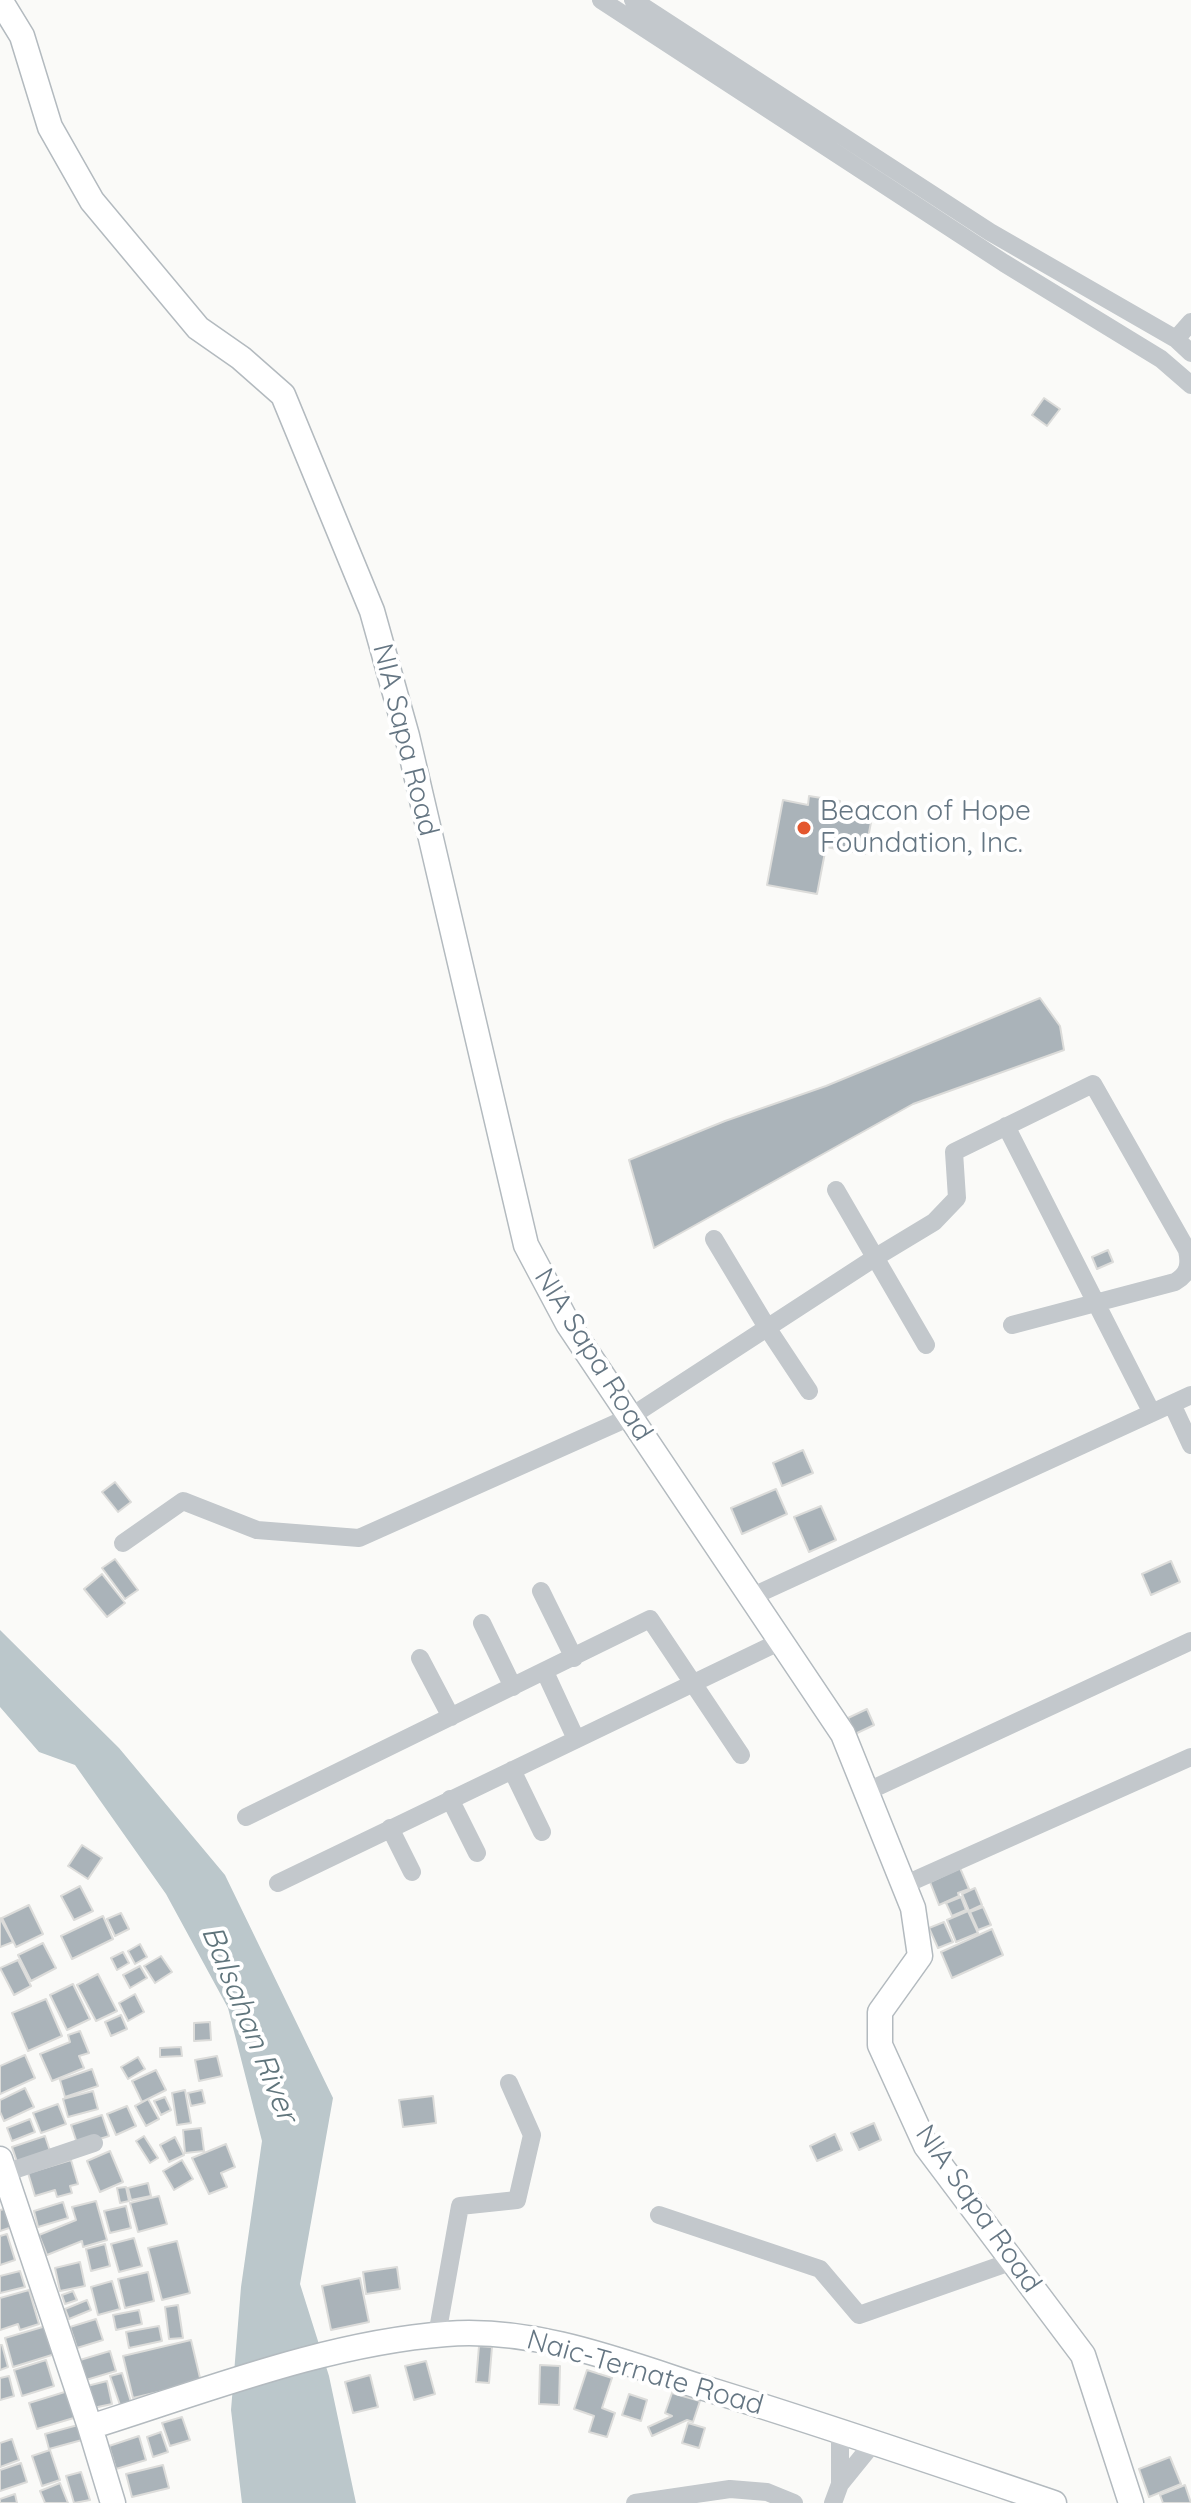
<!DOCTYPE html>
<html>
<head>
<meta charset="utf-8">
<style>
  body { margin:0 }
  canvas { display:block; background:#fafaf8 }
</style>
</head>
<body>
<canvas width="1191" height="2503"></canvas>
<script>
const c = document.querySelector('canvas').getContext('2d');
c.lineJoin = 'round';
function fill(path, color) { c.fillStyle = color; c.fill(path, 'evenodd'); }
function trace(path, color, width, dash) { c.strokeStyle = color; c.lineWidth = width; c.lineCap = dash ? 'butt' : 'round'; c.setLineDash(dash || []); c.stroke(path); }
function drawText(font, color, halo, rows, align = 'center') {
  c.font = font + ' Quicksand,sans-serif'; c.lineWidth = 8; c.setLineDash([]); c.textBaseline = 'middle'; c.strokeStyle = halo; c.fillStyle = color; for (const [text, x, y, turn = 0] of rows) {
    c.save(); c.translate(x, y); c.rotate((+turn || 0) * Math.PI / 180); c.textAlign = isNaN(turn) ? turn : align; if (halo) c.strokeText(text, 0, 0); c.fillText(text, 0, 0); c.restore();
  }
}
fill(new Path2D(`
  M0,1630L119,1748L225,1875L333,2098L300,2284L329,2376L356,2503H242L231,2410L241,2287L262,2141L228,2008L166,1894L75,1765L39,1752L0,1707Z`), '#bbc7cb');
const building = new Path2D(`
  M1044,398L1060,409L1047,426L1032,415Z
  M809,796L840,801L838,810L872,817L865,854L826,847L817,894L767,885L783,800L808,805Z
  M1040,998L1060,1026L1064,1050L913,1104L654,1248L629,1160L725,1121L826,1086Z
  M1108,1250L1113,1262L1097,1269L1092,1257Z
  M803,1450L813,1473L782,1486L773,1463Z
  M115,1482L131,1502L118,1512L102,1492Z
  M776,1489L787,1514L742,1534L731,1508Z
  M821,1506L836,1540L809,1552L794,1517Z
  M115,1559L138,1590L125,1599L102,1568Z
  M1171,1561L1180,1582L1151,1595L1142,1574Z
  M102,1574L125,1603L107,1617L84,1589Z
  M867,1709L874,1725L855,1734L848,1718Z
  M82,1845L102,1858L88,1879L68,1866Z
  M960,1868L969,1889L958,1893L959,1896L939,1905L930,1882Z
  M80,1886L93,1911L74,1920L61,1896Z
  M975,1888L982,1905L969,1911L962,1894Z
  M961,1897L966,1910L952,1916L946,1903Z
  M29,1905L43,1934L16,1947L2,1918Z
  M983,1907L991,1925L978,1930L970,1912Z
  M968,1911L978,1933L956,1942L947,1920Z
  M121,1913L129,1929L115,1936L107,1919Z
  M103,1916L113,1939L72,1959L61,1936Z
  M0,1918L13,1942L0,1947Z
  M944,1922L953,1942L938,1948L929,1928Z
  M992,1929L1003,1955L952,1978L941,1952Z
  M43,1943L56,1968L31,1981L18,1955Z
  M140,1944L147,1957L135,1964L128,1951Z
  M123,1952L129,1963L117,1970L111,1958Z
  M161,1956L172,1972L155,1983L144,1966Z
  M18,1960L31,1986L14,1995L0,1968Z
  M140,1966L147,1978L130,1988L123,1975Z
  M98,1974L117,2011L96,2021L77,1985Z
  M73,1984L90,2019L67,2030L50,1995Z
  M135,1994L144,2012L128,2021L119,2003Z
  M46,1999L62,2036L28,2051L12,2013Z
  M121,2015L127,2029L111,2036L105,2022Z
  M210,2022L211,2040L194,2041V2023Z
  M80,2031L89,2053L79,2056L84,2068L52,2081L40,2054L70,2042L68,2035Z
  M181,2047L182,2056L160,2057V2048Z
  M25,2055L35,2078L0,2094V2066Z
  M217,2056L222,2076L199,2081L195,2060Z
  M138,2057L145,2069L128,2079L121,2067Z
  M92,2069L98,2086L65,2097L60,2080Z
  M156,2070L166,2090L142,2102L132,2081Z
  M25,2088L34,2107L4,2121L0,2112V2100Z
  M185,2090L191,2123L177,2125L172,2093Z
  M202,2090L205,2103L191,2106L188,2093Z
  M93,2091L98,2109L68,2117L63,2099Z
  M433,2096L436,2123L403,2127L399,2100Z
  M165,2097L171,2110L161,2115L154,2101Z
  M148,2099L159,2119L146,2126L135,2106Z
  M58,2104L66,2124L41,2133L33,2113Z
  M127,2106L136,2126L116,2135L107,2114Z
  M102,2115L109,2136L78,2146L71,2125Z
  M30,2119L35,2132L12,2141L7,2128Z
  M874,2123L881,2140L859,2150L851,2133Z
  M201,2128L204,2151L185,2153L183,2130Z
  M835,2134L842,2150L817,2161L810,2146Z
  M45,2136L50,2151L17,2162L12,2147Z
  M144,2136L158,2158L150,2163L136,2141Z
  M175,2137L184,2155L169,2162L160,2145Z
  M226,2144L235,2167L221,2173L227,2187L209,2194L192,2158Z
  M110,2151L123,2182L100,2192L87,2161Z
  M71,2160L78,2184L70,2186L72,2193L57,2197L55,2190L35,2196L28,2173Z
  M182,2160L193,2179L174,2190L163,2171Z
  M148,2183L151,2196L131,2200L128,2188Z
  M126,2187L129,2201L120,2203L117,2188Z
  M159,2196L167,2224L138,2232L130,2203Z
  M96,2201L107,2240L83,2247L82,2241L47,2255L39,2235L76,2220L72,2207Z
  M63,2202L68,2218L38,2227L34,2211Z
  M126,2206L131,2228L110,2233L104,2211Z
  M9,2208L15,2226L0,2231V2210Z
  M7,2234L15,2260L0,2265V2236Z
  M134,2238L142,2266L119,2272L111,2244Z
  M177,2241L190,2293L162,2300L148,2248Z
  M105,2244L110,2266L91,2271L86,2249Z
  M80,2262L85,2286L60,2291L55,2268Z
  M397,2267L400,2289L366,2294L363,2272Z
  M20,2271L25,2287L0,2293V2276Z
  M148,2272L154,2301L125,2308L118,2279Z
  M360,2278L369,2322L331,2330L322,2286Z
  M112,2281L120,2309L98,2315L91,2287Z
  M29,2290L39,2324L20,2330L18,2324L0,2330V2298Z
  M73,2291L77,2300L65,2304L62,2295Z
  M87,2300L91,2310L69,2319L65,2309Z
  M178,2305L183,2338L169,2339L165,2307Z
  M139,2310L142,2324L116,2330L113,2315Z
  M96,2319L103,2340L77,2348L70,2327Z
  M46,2326L55,2354L13,2367L5,2338Z
  M159,2326L162,2341L129,2348L126,2332Z
  M191,2340L201,2382L133,2398L123,2356Z
  M0,2345H2L8,2367L0,2370Z
  M479,2346L492,2347L489,2383L476,2382Z
  M110,2351L116,2371L86,2380L80,2360Z
  M46,2360L54,2386L22,2396L14,2370Z
  M426,2361L435,2394L414,2400L405,2366Z
  M540,2365L560,2366L559,2405L539,2404Z
  M587,2370L612,2378L602,2408L615,2413L607,2437L589,2432L594,2416L574,2409Z
  M122,2373L131,2402L120,2405L110,2376Z
  M370,2375L378,2407L353,2413L345,2382Z
  M9,2376L14,2396L0,2400V2378Z
  M107,2381L112,2404L93,2408L87,2386Z
  M68,2391L77,2417L37,2429L29,2403Z
  M672,2393L700,2401L693,2422L687,2420L652,2436L648,2427L672,2416L665,2413Z
  M629,2394L647,2400L641,2421L622,2415Z
  M182,2417L190,2440L170,2446L162,2423Z
  M688,2423L705,2428L699,2448L682,2443Z
  M78,2425L82,2440L49,2449L45,2434Z
  M161,2432L168,2452L153,2457L147,2437Z
  M139,2436L146,2460L116,2469L109,2446Z
  M12,2439L19,2460L0,2467V2443Z
  M50,2450L60,2480L42,2486L32,2456Z
  M1170,2457L1181,2484L1149,2497L1139,2469Z
  M21,2463L27,2482L0,2491V2470Z
  M163,2465L169,2488L132,2497L126,2474Z
  M81,2472L90,2500L74,2503L66,2476Z
  M60,2483L68,2503H45L40,2491Z
  M1185,2485L1191,2503H1163L1160,2495Z
  M15,2494L17,2503H0V2499Z`);
fill(building, '#aab3b9');
trace(building, '#dcdcda', 2);
const secondary = new Path2D(`
  M0,0L22,36L50,127L92,201L198,328L241,358L283,395L372,611L407,736L526,1245L568,1324L843,1734L913,1908L920,1956L880,2012V2045L926,2146L1083,2355L1131,2503
  M0,2159L90,2427L113,2503
  M90,2427C205,2391 326,2343 446,2334C534,2327 621,2361 704,2388C822,2424 938,2464 1054,2503`);
trace(secondary, '#b3babf', 27);
trace(new Path2D(`
  M601,0L1004,263L1161,359L1191,385
  M633,0L990,232L1176,339L1191,353
  M1176,339L1191,322
  M1006,1126L1152,1413
  M836,1190L926,1345
  M714,1239L768,1329L809,1391
  M1172,1404L1191,1445
  M123,1543L183,1501L257,1530L359,1538L630,1417L876,1257L934,1222L957,1198L954,1152L1093,1084L1187,1250C1190,1264 1189,1274 1175,1282L1012,1325
  M541,1591L574,1658
  M751,1597L1191,1395
  M482,1623L513,1687
  M420,1658L451,1717
  M545,1672L576,1739
  M512,1770L542,1832
  M866,1792L1191,1641
  M450,1799L477,1853
  M246,1817L650,1619L741,1755
  M390,1828L412,1872
  M278,1883L781,1641
  M904,1885L1191,1757
  M5,2173L94,2143
  M659,2215L820,2269L859,2315L1013,2261
  M437,2335L460,2206L517,2200L532,2135L509,2083
  M840,2431V2484L874,2442
  M635,2503L730,2489L767,2492L794,2503
  M833,2503L840,2484`), '#c3c8cc', 18);
trace(secondary, '#fff', 24);
for (const [x, y, r, color] of [
  [804,828,8,"#e4572e"]
]) { const dot = new Path2D(); dot.arc(x, y, r, 0, 2 * Math.PI); c.fillStyle = color; c.fill(dot); trace(dot, '#fff', 3); }
drawText('28px', '#657683', '#fff', [
  ["NIA Sapa Road",405,740,76],
  ["NIA Sapa Road",593,1355,58],
  ["NIA Sapa Road",978,2209,55],
  ["Naic-Ternate Road",645,2373,16]
]);
drawText('28px', '#657683', '#fff', [
  ["Beacon of Hope",820,812],
  ["Foundation, Inc.",820,844]
], 'left');
drawText('italic 30px', '#60757c', '#fff', [
  ["Balsahan River",249,2024,68]
]);
</script>
</body>
</html>
